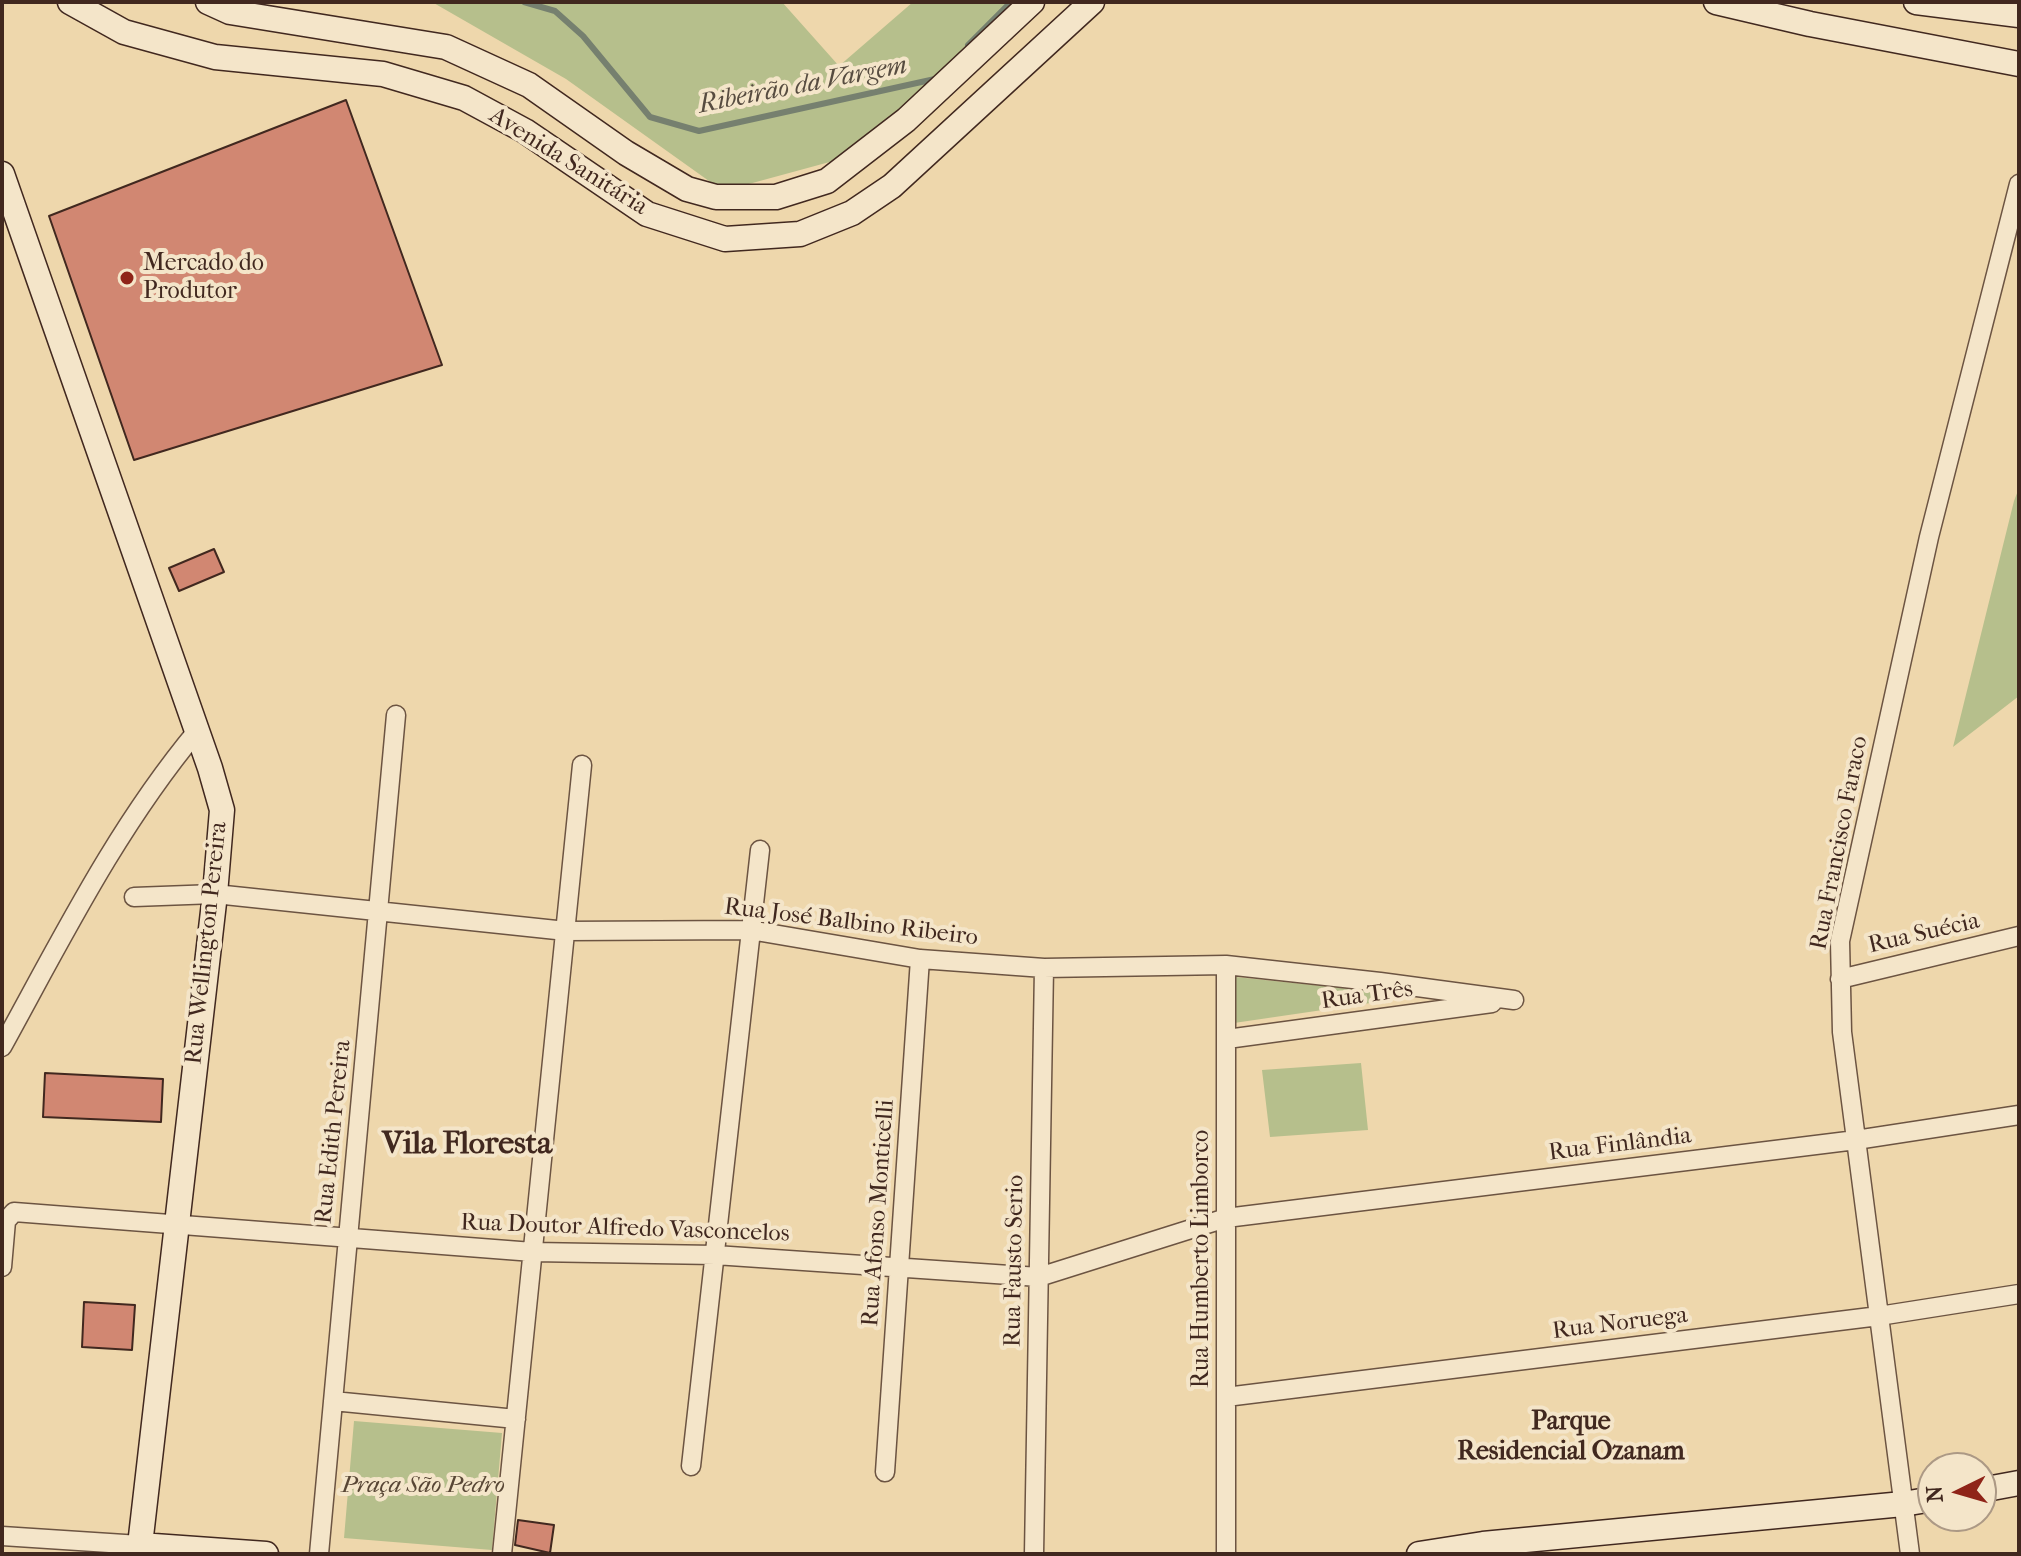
<!DOCTYPE html>
<html>
<head>
<meta charset="utf-8">
<style>
  body { margin:0 }
  #map { position:relative; width:2021px; height:1556px; overflow:hidden; background:#eed7ac; font-family:"IM FELL French Canon",serif }
  canvas { display:block }
  .frame { position:absolute; inset:0; border:4px solid #41281f; pointer-events:none }
  .north { position:absolute; left:1917px; top:1452px; width:80px; height:80px; box-sizing:border-box; background:#f4e5c9; border:2px solid #ac9985; border-radius:50%; rotate:265deg; font-size:22px; font-weight:700; line-height:32px; text-align:center; color:#41281f }
  .north::after { content:''; display:block; margin:auto; width:28px; height:36px; background:#8f2418; clip-path:polygon(50% 0,100% 100%,50% 72%,0 100%) }
</style>
</head>
<body>
<div id="map">
<canvas width="2021" height="1556"></canvas>
<div class="frame"></div>
<div class="north">N</div>
</div>
<script>
const c = document.querySelector('canvas').getContext('2d');
c.lineJoin = 'round';
function fill(path, color) { c.fillStyle = color; c.fill(path, 'evenodd'); }
function trace(path, color, width, dash) { c.strokeStyle = color; c.lineWidth = width; c.lineCap = dash ? 'butt' : 'round'; c.setLineDash(dash || []); c.stroke(path); }
function drawText(font, color, halo, rows, align = 'center') {
  c.font = font + ' "IM FELL French Canon",serif'; c.lineWidth = 8; c.setLineDash([]); c.textBaseline = 'middle'; c.strokeStyle = halo; c.fillStyle = color; for (const [text, x, y, turn = 0] of rows) {
    c.save(); c.translate(x, y); c.rotate((+turn || 0) * Math.PI / 180); c.textAlign = isNaN(turn) ? turn : align; if (halo) c.strokeText(text, 0, 0); c.fillText(text, 0, 0); c.restore();
  }
}
fill(new Path2D(`
  M432,2H782L839,66L913,2H1044L881,148L723,191L566,79Z
  M2019,488V696L1953,747L2014,501Z
  M1236,977L1418,996L1234,1023Z
  M1361,1063L1368,1130L1270,1137L1262,1070Z
  M354,1421L502,1433L492,1550L344,1538Z`), '#b6bf8c');
trace(new Path2D(`
  M524,2L555,11L583,36L650,117L699,131L935,79
  M968,45L1011,2`), '#76806f', 6);
const building = new Path2D(`
  M346,100L442,365L134,460L49,216Z
  M214,549L224,572L179,591L169,568Z
  M45,1073L163,1079L161,1122L43,1117Z
  M84,1302L135,1305L132,1350L82,1347Z
  M518,1520L554,1525L550,1553L515,1545Z`);
fill(building, '#d18772');
trace(building, '#41281f', 2);
const street = new Path2D(`
  M134,897L215,894L566,931L750,930L920,959L1044,968L1226,965L1380,982L1514,1000
  M1226,965V1554
  M1840,979L2019,936
  M1227,1039L1492,1003
  M2,1047C62,938 117,827 197,731
  M2,1267L6,1221L14,1212L533,1252L715,1255L1039,1277L1226,1218L1856,1140L2019,1115
  M1226,1397L1879,1316L2019,1294
  M333,1401L516,1419
  M691,1466L760,850
  M885,1472L920,959
  M2,1536L140,1545L139,1554
  M319,1554L396,715
  M502,1554L582,765
  M1034,1554L1044,968
  M1910,1554L1842,1032L1840,941L1929,537L2019,184`);
const secondary = new Path2D(`
  M70,2L124,32L215,57L383,74L464,98L525,131L647,214L725,239L800,234L852,213L892,186L1092,2
  M208,2L230,12L446,47L529,85L626,153L687,189L716,197H776L827,181L906,120L1032,2
  M1716,2L1810,24L2019,64
  M1916,2L2019,15
  M2,174L210,768L222,810L215,894L140,1545L266,1554
  M1981,1490L2019,1483
  M1419,1554L1483,1544L1903,1504L1933,1499`);
trace(street, '#6c5442', 21);
trace(secondary, '#41281f', 27);
trace(street, '#f4e5c9', 18);
trace(secondary, '#f4e5c9', 24);
for (const [x, y, r, color] of [
  [127,278,8,"#8f2418"]
]) { const dot = new Path2D(); dot.arc(x, y, r, 0, 2 * Math.PI); c.fillStyle = color; c.fill(dot); trace(dot, '#f4e5c9', 3); }
drawText('24px', '#41281f', '#f4e5c9', [
  ["Avenida Sanitária",568,162,32],
  ["Rua Francisco Faraco",1840,843,-79],
  ["Rua José Balbino Ribeiro",851,923,7],
  ["Rua Suécia",1924,934,-13],
  ["Rua Wellington Pereira",207,943,-84],
  ["Rua Três",1367,996,-8],
  ["Rua Edith Pereira",334,1132,-84],
  ["Rua Finlândia",1620,1145,-7],
  ["Rua Afonso Monticelli",879,1213,-86],
  ["Rua Doutor Alfredo Vasconcelos",625,1229,2],
  ["Rua Humberto Limborco",1202,1259,-90],
  ["Rua Fausto Serio",1015,1261,-89],
  ["Rua Noruega",1620,1324,-7]
]);
drawText('24px', '#41281f', '#f4e5c9', [
  ["Mercado do",143,264],
  ["Produtor",143,292]
], 'left');
drawText('italic 24px', '#584635', '#f4e5c9', [
  ["Praça São Pedro",423,1486]
]);
drawText('italic 26px', '#574c40', '#f4e5c9', [
  ["Ribeirão da Vargem",803,86,-11]
]);
drawText('bold 26px', '#41281f', '#f4e5c9', [
  ["Parque",1571,1423],
  ["Residencial Ozanam",1571,1453]
]);
drawText('bold 32px', '#41281f', '#f4e5c9', [
  ["Vila Floresta",467,1145]
]);
</script>
</body>
</html>
